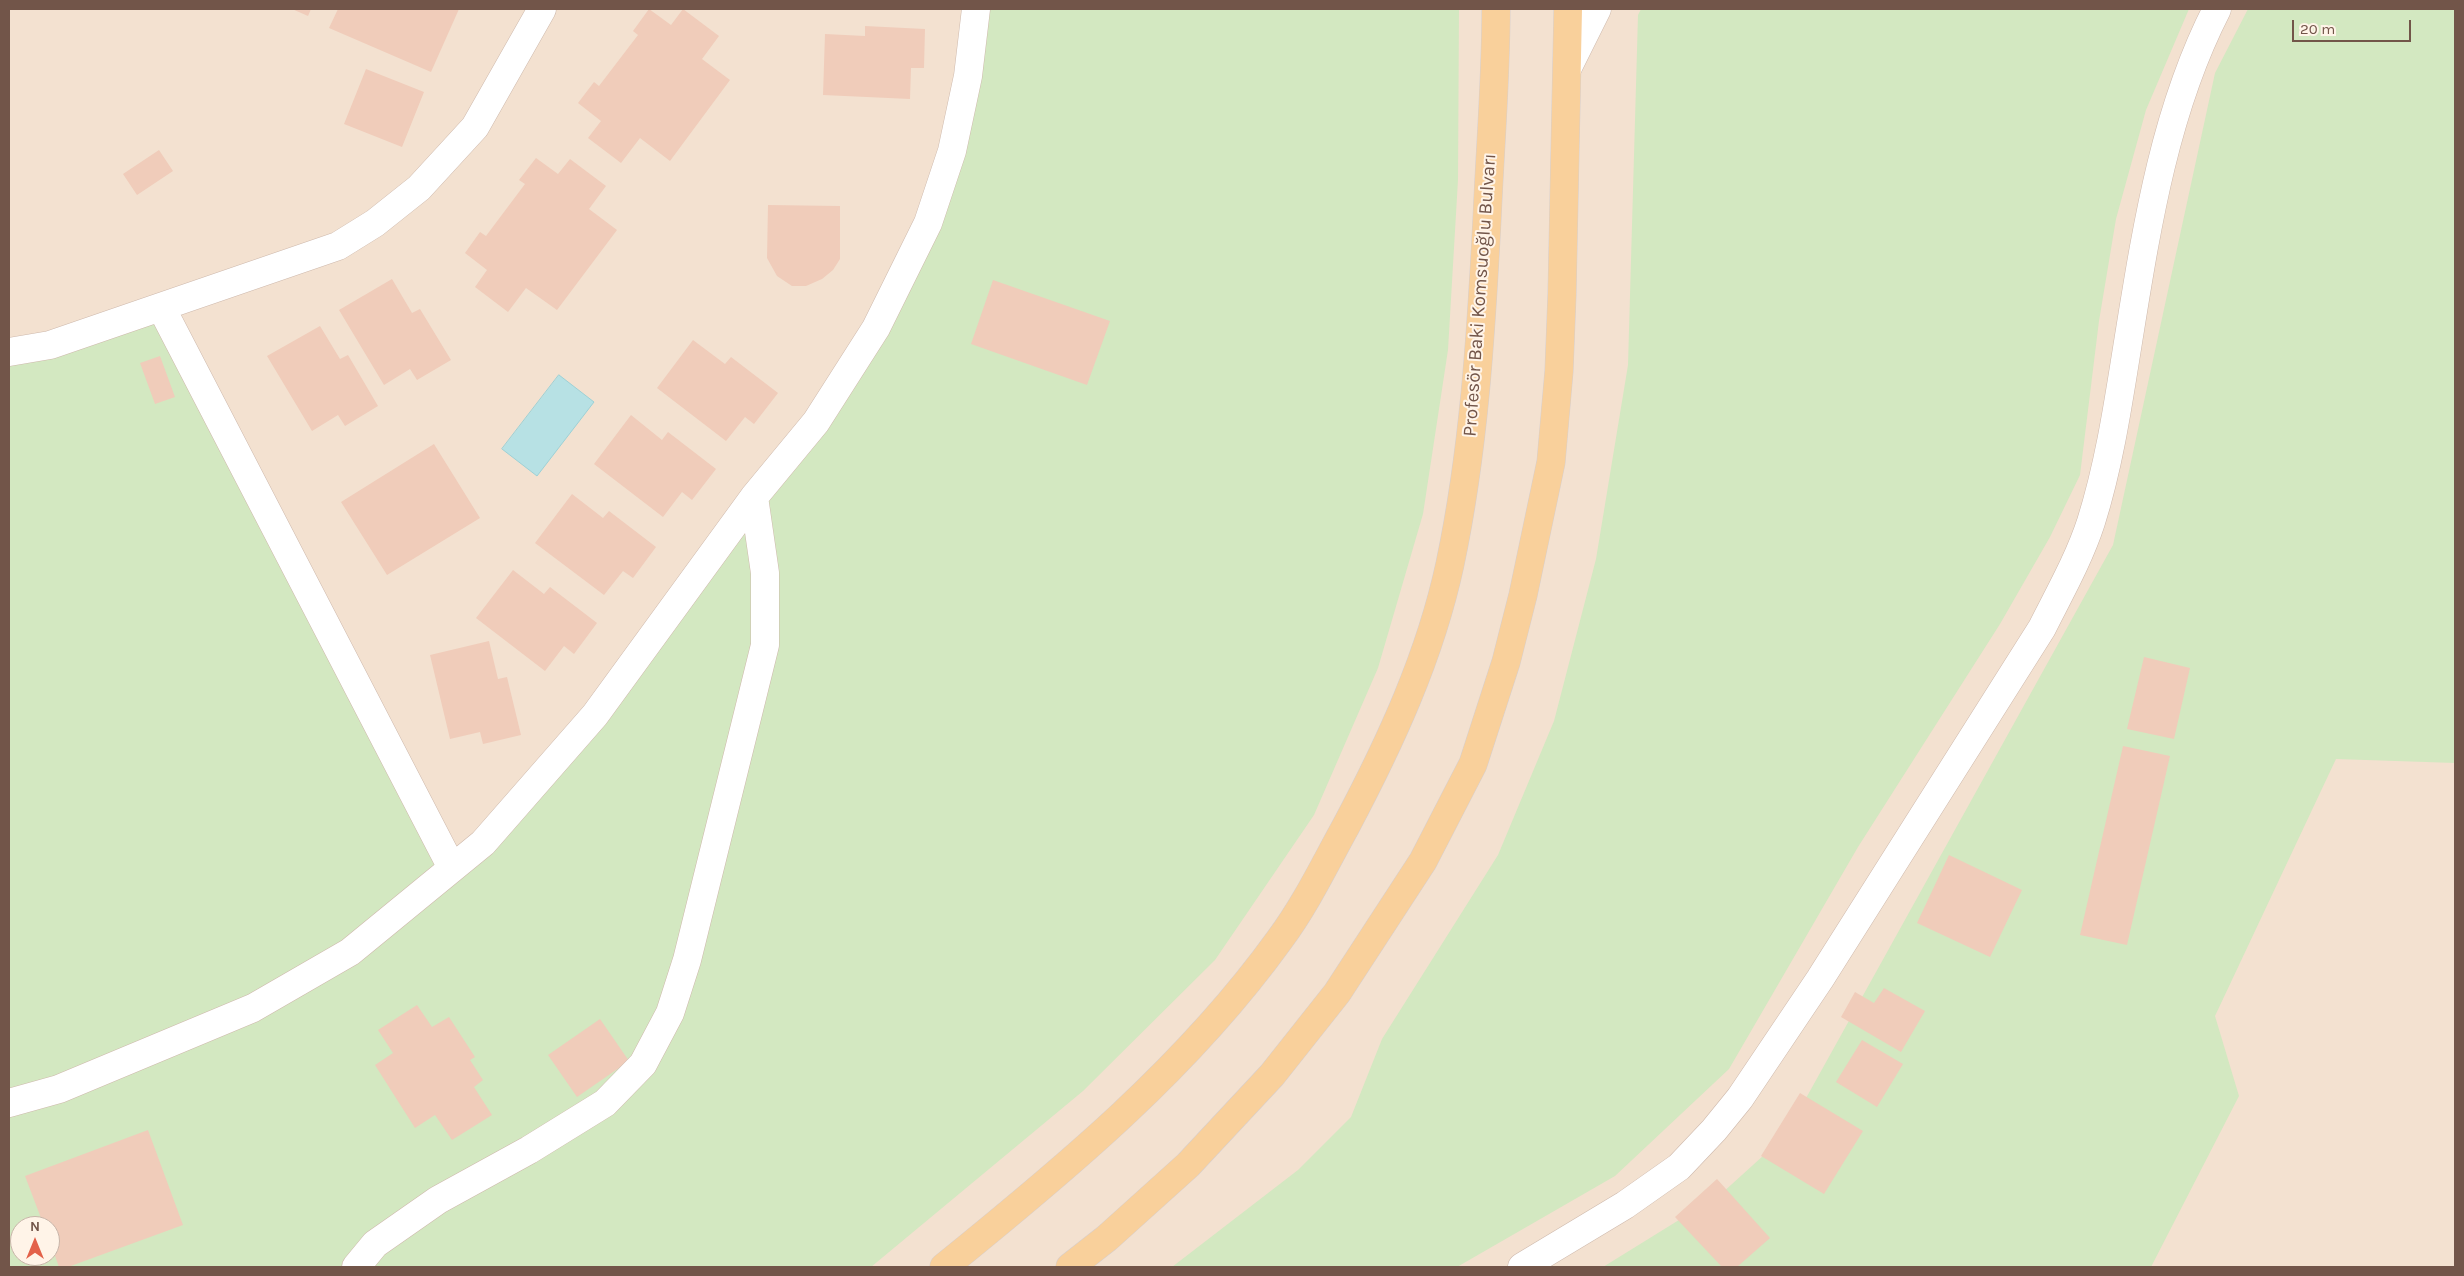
<!DOCTYPE html>
<html>
<head>
<meta charset="utf-8">
<style>
  body { margin:0 }
  #map { position:relative; width:2464px; height:1276px; overflow:hidden; background:#fbf0e2; font-family:Karla,sans-serif }
  canvas { display:block }
  .frame { position:absolute; inset:0; border:10px solid #725549; pointer-events:none }
  .north { position:absolute; left:10px; top:1216px; width:50px; height:50px; box-sizing:border-box; background:#fff4e8; border:1px solid #c7b4a8; border-radius:50%; rotate:0deg; font-size:14px; font-weight:700; line-height:20px; text-align:center; color:#725549 }
  .north::after { content:''; display:block; margin:auto; width:18px; height:22px; background:#e36149; clip-path:polygon(50% 0,100% 100%,50% 72%,0 100%) }
  .scale { position:absolute; left:2292px; top:20px; width:119px; height:22px; box-sizing:border-box; border:2px solid #725549; border-top:0; padding-left:6px; font-size:15px; line-height:18px; white-space:nowrap; color:#725549; -webkit-text-stroke:4px #fff4e8; paint-order:stroke }
</style>
</head>
<body>
<div id="map">
<canvas width="2464" height="1276"></canvas>
<div class="frame"></div>
<div class="north">N</div>
<div class="scale">20 m</div>
</div>
<script>
const c = document.querySelector('canvas').getContext('2d');
c.lineJoin = 'round';
function fill(path, color) { c.fillStyle = color; c.fill(path, 'evenodd'); }
function trace(path, color, width, dash) { c.strokeStyle = color; c.lineWidth = width; c.lineCap = dash ? 'butt' : 'round'; c.setLineDash(dash || []); c.stroke(path); }
function drawText(font, color, halo, rows, align = 'center') {
  c.font = font + ' Karla,sans-serif'; c.lineWidth = 4; c.setLineDash([]); c.textBaseline = 'middle'; c.strokeStyle = halo; c.fillStyle = color; for (const [text, x, y, turn = 0] of rows) {
    c.save(); c.translate(x, y); c.rotate((+turn || 0) * Math.PI / 180); c.textAlign = isNaN(turn) ? turn : align; if (halo) c.strokeText(text, 0, 0); c.fillText(text, 0, 0); c.restore();
  }
}
fill(new Path2D(`
  M9,9H2455V1267H9ZM20,1226H50V1256H20Z`), '#f3e1d0');
fill(new Path2D(`
  M976,9H1459L1458,180L1448,350L1423,514L1378,668L1314,815L1215,960L1083,1091L871,1267H9V352L161,307L452,867L483,843L754,497L928,223ZM20,1226H50V1256H20Z
  M1641,9H2189L2146,110L2116,219L2099,321L2080,475L2050,537L2000,624L1858,847L1729,1069L1615,1176L1457,1267H1172L1298,1170L1351,1117L1382,1039L1498,855L1554,721L1596,559L1628,365L1638,15Z
  M2248,9H2455V763L2336,759L2215,1016L2239,1096L2151,1267H1603L1721,1194L1785,1136L2113,545L2215,73Z`), '#d3e8c1');
const water = new Path2D(`
  M559,375L594,402L537,476L502,449Z`);
fill(water, '#b7e1e4');
trace(water, '#9dd1d6', 1);
fill(new Path2D(`
  M292,9H311L308,16Z
  M338,9H459L431,72L329,28Z
  M649,9L671,25L683,9L719,36L702,59L730,80L670,161L640,138L621,163L588,138L601,121L578,103L594,82L599,86L638,35L633,31Z
  M865,26L925,29L924,68H911L910,99L823,95L825,34L865,36Z
  M366,69L424,92L402,147L344,124Z
  M159,150L173,171L137,195L123,174Z
  M536,158L558,174L570,159L606,186L589,209L617,230L557,310L526,288L508,312L475,287L487,270L465,253L480,232L486,236L525,184L519,180Z
  M768,205L840,206V259L833,270L822,279L806,286H792L777,276L767,258Z
  M392,279L412,313L420,309L451,360L417,380L410,369L384,385L339,310Z
  M993,280L1110,321L1087,385L971,344Z
  M320,326L340,359L348,355L378,406L345,426L338,415L312,431L267,356Z
  M693,340L725,364L731,357L778,393L754,424L745,417L726,441L657,388Z
  M160,356L175,397L155,404L140,363Z
  M631,415L662,440L668,432L716,469L692,500L682,492L663,517L594,464Z
  M434,444L480,518L387,575L341,502Z
  M572,494L603,518L609,511L656,547L633,578L623,571L604,595L535,543Z
  M513,570L544,594L550,587L597,623L574,654L564,646L545,671L476,618Z
  M489,641L498,679L507,677L521,735L483,744L480,732L450,739L430,655Z
  M2144,657L2190,668L2174,739L2127,729Z
  M2123,746L2170,756L2127,945L2080,935Z
  M1949,855L2022,890L1990,957L1917,923Z
  M1884,988L1925,1011L1901,1052L1841,1017L1855,992L1874,1003Z
  M417,1005L432,1027L449,1017L475,1057L470,1060L483,1080L474,1087L492,1115L452,1140L435,1115L415,1128L375,1065L393,1053L378,1030Z
  M600,1019L629,1061L577,1097L548,1055Z
  M1862,1040L1903,1064L1877,1107L1836,1082Z
  M1800,1093L1863,1131L1824,1194L1761,1156Z
  M148,1130L183,1225L68,1267H59L50,1242V1226H44L25,1176Z
  M1717,1179L1770,1238L1737,1267H1722L1675,1217Z`), '#f0ccba');
const minor = new Path2D(`
  M1568,67L1597,9
  M161,307L452,868
  M9,352L50,345L338,246L375,223L419,188L475,127L542,9
  M9,1103L59,1089L253,1008L350,952L483,843L595,715L754,497L816,422L876,328L928,223L952,151L968,76L976,9
  M356,1267L375,1244L438,1200L529,1150L605,1103L643,1064L670,1013L687,960L765,645V573L754,497
  M1522,1267L1625,1205L1679,1167L1714,1130L1740,1098L1820,979L2042,628C2059,594 2079,559 2091,522C2110,462 2119,398 2129,336C2147,225 2165,110 2217,9`);
const major = new Path2D(`
  M944,1267C1065,1169 1188,1067 1280,939C1306,904 1325,864 1346,826C1390,743 1430,657 1450,564C1474,450 1481,335 1487,219C1490,149 1496,79 1496,9
  M1070,1267L1107,1238L1188,1165L1272,1075L1337,993L1423,861L1473,764L1506,662L1523,595L1551,462L1559,371L1562,294L1568,9`);
trace(minor, '#ceb9ac', 29);
trace(major, '#d8cfcc', 29);
trace(minor, '#fff', 28);
trace(major, '#f9d09b', 28);
drawText('19px', '#725549', '#fff4e8', [
  ["Profesör Baki Komsuoğlu Bulvarı",1480,295,-86]
]);
</script>
</body>
</html>
